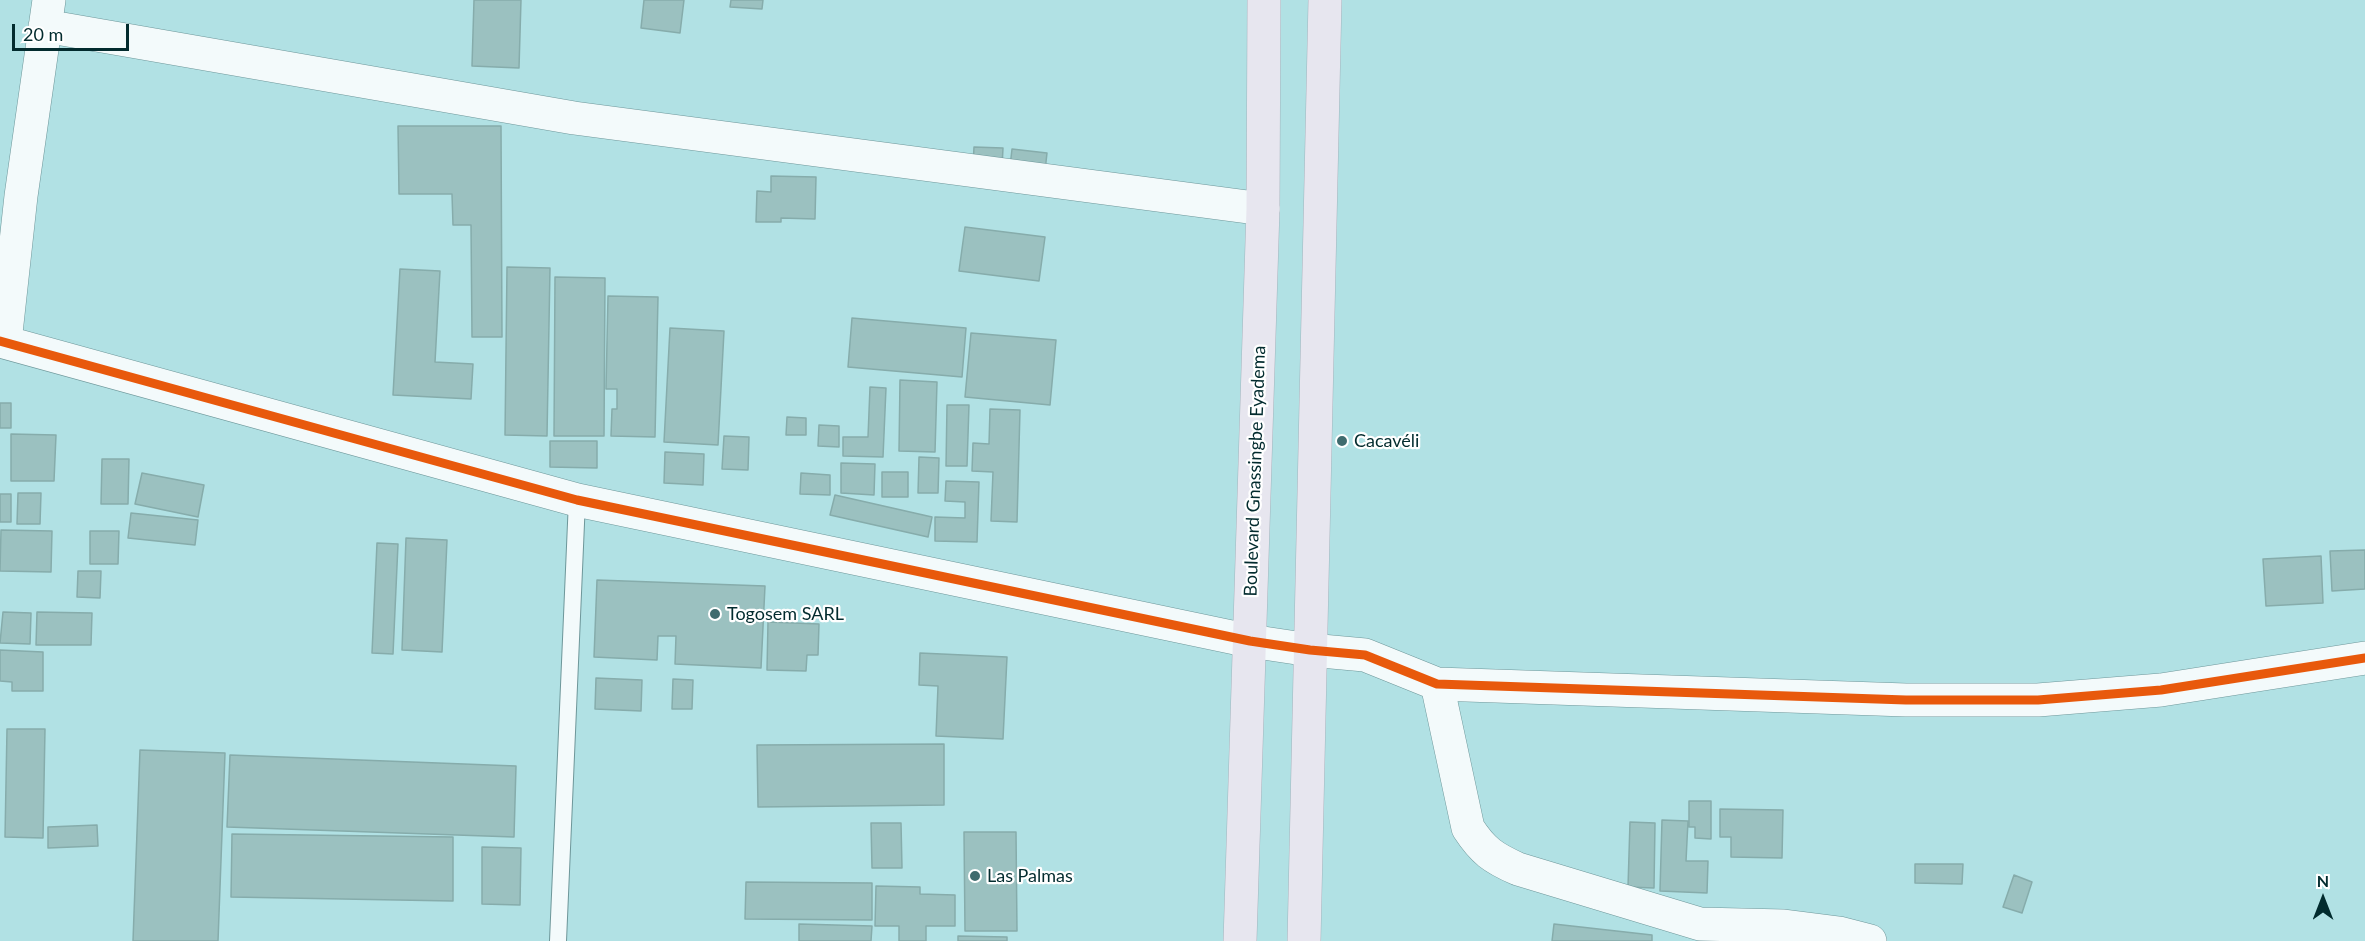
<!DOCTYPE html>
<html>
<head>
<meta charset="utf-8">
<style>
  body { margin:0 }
  #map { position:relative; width:2365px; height:941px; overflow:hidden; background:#b1e1e4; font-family:Lato,sans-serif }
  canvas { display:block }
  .north { position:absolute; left:2293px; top:869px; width:60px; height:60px; -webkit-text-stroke:4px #fff; paint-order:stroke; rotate:0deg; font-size:16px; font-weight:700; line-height:24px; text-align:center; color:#022b2e }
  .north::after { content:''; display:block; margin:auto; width:21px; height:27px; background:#022b2e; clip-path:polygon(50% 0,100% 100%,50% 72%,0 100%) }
  .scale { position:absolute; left:12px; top:24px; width:117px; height:27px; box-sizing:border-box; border:3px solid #022b2e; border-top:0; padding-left:8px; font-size:18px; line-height:21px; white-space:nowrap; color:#022b2e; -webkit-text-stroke:4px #fff; paint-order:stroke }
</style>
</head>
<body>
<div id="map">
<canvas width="2365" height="941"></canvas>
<div class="north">N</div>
<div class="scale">20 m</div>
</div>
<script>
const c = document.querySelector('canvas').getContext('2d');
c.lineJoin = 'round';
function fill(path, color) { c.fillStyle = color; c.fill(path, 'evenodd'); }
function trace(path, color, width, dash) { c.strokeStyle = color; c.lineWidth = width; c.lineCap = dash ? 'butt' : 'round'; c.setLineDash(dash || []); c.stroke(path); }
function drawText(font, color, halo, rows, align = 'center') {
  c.font = font + ' Lato,sans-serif'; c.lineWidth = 4.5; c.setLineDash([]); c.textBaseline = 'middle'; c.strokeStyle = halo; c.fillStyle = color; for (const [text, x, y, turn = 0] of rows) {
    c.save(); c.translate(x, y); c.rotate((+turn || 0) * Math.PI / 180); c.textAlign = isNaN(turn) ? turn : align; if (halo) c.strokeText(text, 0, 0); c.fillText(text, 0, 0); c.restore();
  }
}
const building = new Path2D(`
  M474,0H521L519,68L472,66Z
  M644,0H684L680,33L641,28Z
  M731,0H763L762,9L730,7Z
  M398,126H501L502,337H472L471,225H453L452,194H399Z
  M974,147L1003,148L1002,167L973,166Z
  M1012,149L1047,153L1045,171L1010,167Z
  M771,176L816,177L815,219L781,218V222H756L757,191L771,192Z
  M965,227L1045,237L1039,281L959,271Z
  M507,267L550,268L547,436L505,435Z
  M400,269L440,271L435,362L473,364L471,399L393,395Z
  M555,277L605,278L604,436H554Z
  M608,296L658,297L655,437L611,436L612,409H617V389H606Z
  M852,318L966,328L962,377L848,367Z
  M670,328L724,331L718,445L664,442Z
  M971,333L1056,340L1050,405L965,397Z
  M900,380L937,382L935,452L899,451Z
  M870,387L886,388L883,457L843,456V437H868Z
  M0,403H11V428H0Z
  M947,405H969L967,466H946Z
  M990,409L1020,410L1017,522L991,521L993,472L972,471L973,443L989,444Z
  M787,417L806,418V435H786Z
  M819,425L839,426V447L818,446Z
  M11,434L56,435L54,481H11Z
  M724,436L749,437L748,470L722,469Z
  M550,441H597V468L550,467Z
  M665,452L704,454L703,485L664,483Z
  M919,457L939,458L938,493H918Z
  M102,459H129L128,504H101Z
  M841,463L875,464L874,495L841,493Z
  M882,472H908V497H882Z
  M142,473L204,485L198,517L135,504Z
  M801,473L830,475V495L800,494Z
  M946,481L979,482L977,542L935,541V517L965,518V502L945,501Z
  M18,493H41L40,524H17Z
  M0,494H11V522H0Z
  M835,495L932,517L928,537L830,515Z
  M131,513L198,520L195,545L128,538Z
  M1,530L52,531L51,572L0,571Z
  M90,531H119L118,564H90Z
  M406,538L447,540L442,652L402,650Z
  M377,543L398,544L393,654L372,653Z
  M2365,550V589L2332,591L2330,551Z
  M2321,556L2323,603L2266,606L2263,559Z
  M78,571H101L100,598L77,597Z
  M597,580L765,586L761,668L675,664L676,636H658L657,660L594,657Z
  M3,612L31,613L30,644L0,643Z
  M37,612L92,613L91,645H36Z
  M768,622L819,624L818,655H807L806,671L767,670Z
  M0,650L43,652V691H12V682L0,681Z
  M920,653L1007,657L1003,739L936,736L938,686L919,685Z
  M596,678L642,680L641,711L595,709Z
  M673,679L693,680L692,709H672Z
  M7,729H45L43,838L5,837Z
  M944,744V805L758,807L757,745Z
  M140,750L225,753L218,941H133Z
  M230,755L516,766L514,837L227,827Z
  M1689,801H1711V839L1695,838V827H1689Z
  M1720,809L1783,810L1782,858L1731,857V837H1720Z
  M1662,820L1688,821L1686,861H1708L1707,893L1660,891Z
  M1630,822L1655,823L1654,888L1628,887Z
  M871,823H901L902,868H872Z
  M97,825L98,846L48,848V827Z
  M964,832H1016L1017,931H965Z
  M232,834L453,837V901L231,897Z
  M482,847L521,848L520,905L482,904Z
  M1915,864H1963L1962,884L1915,883Z
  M2014,875L2032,882L2022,913L2003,907Z
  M746,882L872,883V920L745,919Z
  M876,886L920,887V894L955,895V926H926V941H899V926H875Z
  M799,924L872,926L871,941H799Z
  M1554,924L1652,935V941H1552Z
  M958,936L1007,937V941H958Z`);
fill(building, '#9bc1c0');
trace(building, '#86acab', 1.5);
const lane = new Path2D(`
  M558,941L577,500`);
const street = new Path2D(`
  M45,26L574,118L1263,209
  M0,341L577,500L1250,641L1310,650L1365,655L1437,684L1906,700H2038L2161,690L2365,658
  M5,342L21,196L49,0
  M1437,684L1468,828C1483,851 1493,858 1518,869L1700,924L1784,926L1839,933L1870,941`);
const highway = new Path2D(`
  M1240,941L1263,209L1264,0
  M1304,941L1325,0`);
trace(lane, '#6e979a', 18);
trace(street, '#6e979a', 34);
trace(highway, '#a3b4bd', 34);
trace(lane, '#f3fafb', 16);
trace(street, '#f3fafb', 33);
trace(highway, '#e7e6ef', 33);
trace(new Path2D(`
  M0,341L577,500L1250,641L1310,650L1365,655L1437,684L1906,700H2038L2161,690L2365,658`), '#e8590c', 9);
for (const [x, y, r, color] of [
  [1342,441,6,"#3f6b6e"],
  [715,614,6,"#3f6b6e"],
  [975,876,6,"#3f6b6e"]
]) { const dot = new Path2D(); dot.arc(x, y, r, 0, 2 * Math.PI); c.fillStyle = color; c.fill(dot); trace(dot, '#fff', 2); }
drawText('18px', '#022b2e', '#fff', [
  ["Cacavéli",1354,441],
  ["Togosem SARL",727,614],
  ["Las Palmas",987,876]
], 'left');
drawText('18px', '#022b2e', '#fff', [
  ["Boulevard Gnassingbe Eyadema",1255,471,-88]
]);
</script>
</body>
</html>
